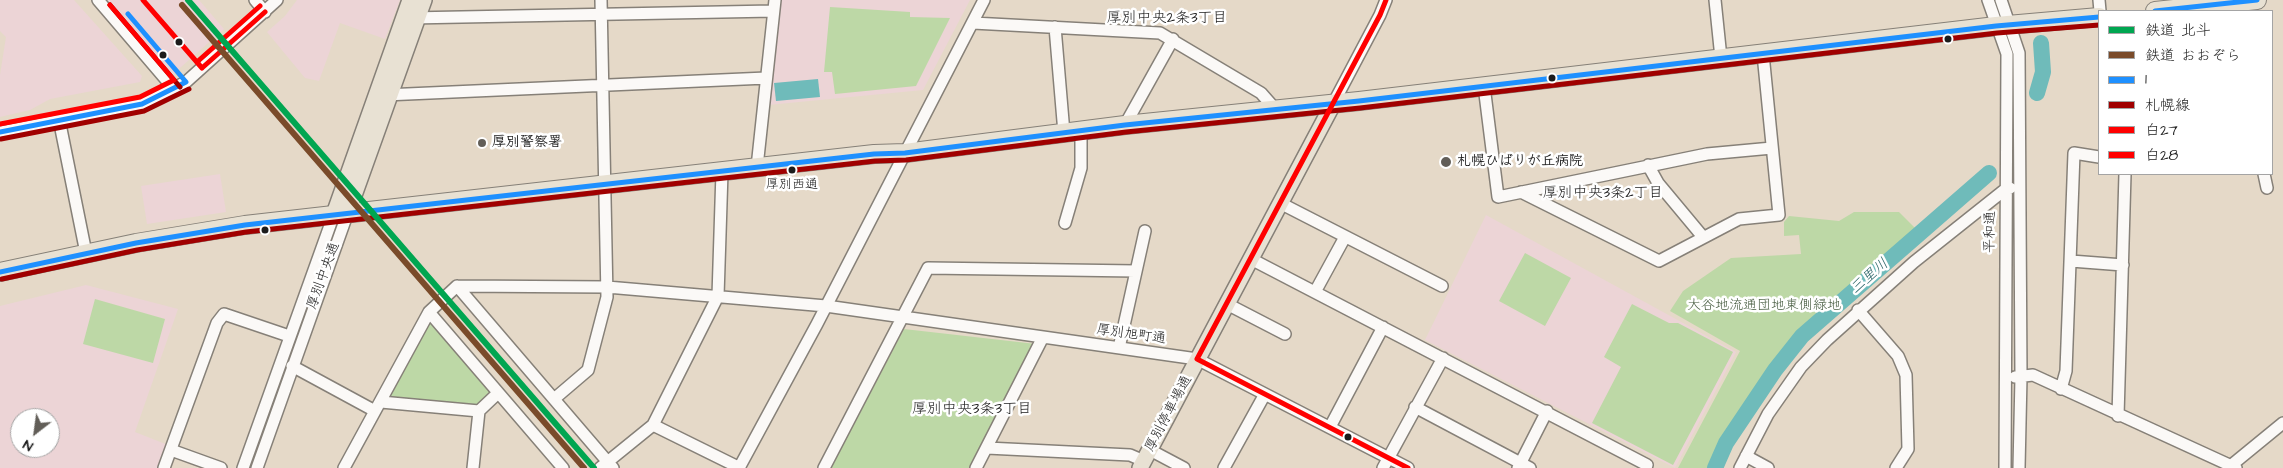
<!DOCTYPE html>
<html>
<head>
<meta charset="utf-8">
<style>
  body { margin:0 }
  #map { position:relative; width:2283px; height:468px; overflow:hidden; background:#e5d9c8; font-family:"Architects Daughter","Klee One",sans-serif }
  canvas { display:block }
  .legend { position:absolute; left:2098px; top:10px; width:175px; height:165px; box-sizing:border-box; background:#fff; border:1px solid #a4a4a4; margin:0; padding:6px 9px; list-style:none; font-size:15px; color:#1c1c1c }
  .legend li { display:flex; align-items:center; gap:10px; height:25px }
  .legend b { width:25px; border:1px solid #a4a4a4 }
  .north { position:absolute; left:10px; top:408px; width:50px; height:50px; box-sizing:border-box; background:#fff; border:1px solid #a4a4a4; border-radius:50%; rotate:210deg; font-size:14px; font-weight:700; line-height:20px; text-align:center; color:#1c1c1c }
  .north::after { content:''; display:block; margin:auto; width:18px; height:22px; background:#625e58; clip-path:polygon(50% 0,100% 100%,50% 72%,0 100%) }
</style>
</head>
<body>
<div id="map">
<canvas width="2283" height="468"></canvas>
<ul class="legend">
<li><b style="height:6px;background:#00a651"></b>鉄道 北斗</li>
<li><b style="height:6px;background:#7a4b2a"></b>鉄道 おおぞら</li>
<li><b style="height:6px;background:#1e90ff"></b>1</li>
<li><b style="height:6px;background:#a00000"></b>札幌線</li>
<li><b style="height:6px;background:#f00"></b>白27</li>
<li><b style="height:6px;background:#f00"></b>白28</li>
</ul>
<div class="north">N</div>
</div>
<script>
const c = document.querySelector('canvas').getContext('2d');
c.lineJoin = 'round';
function fill(path, color) { c.fillStyle = color; c.fill(path, 'evenodd'); }
function trace(path, color, width, dash) { c.strokeStyle = color; c.lineWidth = width; c.lineCap = dash ? 'butt' : 'round'; c.setLineDash(dash || []); c.stroke(path); }
function drawText(font, color, halo, rows, align = 'center') {
  c.font = font + ' "Architects Daughter","Klee One",sans-serif'; c.lineWidth = 5; c.setLineDash([]); c.textBaseline = 'middle'; c.strokeStyle = halo; c.fillStyle = color; for (const [text, x, y, turn = 0] of rows) {
    c.save(); c.translate(x, y); c.rotate((+turn || 0) * Math.PI / 180); c.textAlign = isNaN(turn) ? turn : align; if (halo) c.strokeText(text, 0, 0); c.fillText(text, 0, 0); c.restore();
  }
}
fill(new Path2D(`
  M0,0H74L142,76L140,82L50,99L30,110L0,117V75L6,37L0,31Z
  M106,0H199L224,29L172,75Z
  M297,0H400L385,39L340,23L319,81L305,78L267,32L285,16Z
  M780,0H970L923,90L768,105Z
  M220,174L226,212L147,224L141,186Z
  M1486,215L1736,352L1675,468L1425,340Z
  M86,285L178,309L135,432L168,445L160,468H0V306ZM20,418H50V448H20Z`), '#ecd4d6');
fill(new Path2D(`
  M830,7L910,12V17L950,18L916,86L835,94L832,72H824Z
  M1854,212H1899L1918,231L1773,367L1733,421L1711,468H1678L1740,351L1670,311L1683,291L1731,258L1801,254L1799,235L1784,236V222L1789,216L1839,221Z
  M1525,253L1571,278L1545,326L1499,301Z
  M95,299L165,319L153,363L83,344Z
  M1632,304L1669,323H1678L1733,352L1673,465L1592,423L1621,367L1604,357Z
  M430,320L493,393L479,407L388,400Z
  M904,329L1036,344L972,468H831Z`), '#bdd8a6');
fill(new Path2D(`
  M818,79L820,97L776,101L774,83Z`), '#6fbbba');
trace(new Path2D(`
  M2037,93L2043,72L2041,43
  M1715,468L1726,443L1775,370L1802,336L1989,173`), '#6fbbba', 16);
const minor = new Path2D(`
  M98,0L174,89
  M255,0L265,12
  M1715,0L1721,58
  M1988,0L2007,54L2005,468
  M2001,0L2019,53L2021,377L2019,468
  M2099,0L2100,11
  M410,18L773,11
  M973,23L1160,33L1261,93L1276,110
  M1055,27L1064,133
  M1484,86L1498,197L1707,154L1772,148
  M385,95L766,78
  M1333,104L1380,15L1386,0
  M59,119L86,253
  M1125,125L1173,39
  M0,132L142,104L186,82L277,0
  M1648,165L1658,183L1703,237
  M757,167L775,0
  M2264,174L2267,188
  M1521,192L1659,261L1739,219L1779,215L1763,54
  M1280,203L1442,286
  M1065,223L1081,168V131
  M1251,259L1647,465L1646,468
  M2071,261L2123,265
  M457,286L613,468
  M1315,292L1345,237
  M1227,304L1285,334
  M1858,310L1898,356L1906,375L1908,449L1896,468
  M429,312L563,468
  M1119,348L1145,231
  M292,366L375,411
  M2015,377L2033,375L2236,468
  M2061,389L2066,371L2074,153L2099,157
  M554,399L588,370L607,297L601,0
  M381,402L479,411
  M1415,407L1530,468
  M2118,416L2125,174
  M653,425L740,468
  M1330,427L1383,327
  M987,448L1130,455L1144,461
  M171,450L221,468
  M1150,450L1184,468
  M1746,456L1768,468
  M164,468L217,323L224,314L289,336
  M243,468L333,217
  M257,468L347,215
  M344,468L429,312L457,286L607,287L826,306L1197,359L1408,468
  M473,468L479,411L498,393
  M600,468L653,425L718,296L722,172
  M739,468L817,324L984,0
  M824,468L928,268L1136,271
  M976,468L1043,337
  M1224,468L1265,394
  M1383,468L1443,358
  M1518,468L1547,411
  M1740,468L1768,414L1801,367L1827,340L1914,262L2007,188H2010
  M2228,468L2283,423`);
const major = new Path2D(`
  M347,215L424,0
  M333,217L410,0
  M1140,468L1333,104`);
const highway = new Path2D(`
  M2155,11L2257,0
  M0,272L136,243L245,225L874,154L905,153L1125,125L1359,101L1996,26L2099,17`);
trace(minor, '#868078', 14);
trace(major, '#868078', 18);
trace(highway, '#868078', 20);
trace(minor, '#fbf9f7', 11);
trace(major, '#e8e1d3', 15);
trace(highway, '#e8e1d3', 18);
trace(new Path2D(`
  M2155,11L2257,0
  M0,132L142,104L186,82L128,14
  M0,272L136,243L245,225L874,154L905,153L1125,125L1359,101L1996,26L2099,17`), '#1e90ff', 5);
trace(new Path2D(`
  M110,5L180,87
  M1,139L144,111L189,89
  M2,279L137,250L246,232L875,161L906,160L1126,132L1360,108L1997,33L2099,25`), '#a00000', 5);
trace(new Path2D(`
  M143,0L202,68
  M202,68L265,12
  M1197,359L1380,15L1386,0
  M1197,359L1408,468`), '#f00', 5);
trace(new Path2D(`
  M197,62L260,6
  M0,124L140,97L174,80L110,5`), '#f00', 5);
trace(new Path2D(`
  M188,0L594,468`), '#00a651', 6);
trace(new Path2D(`
  M182,5L584,468`), '#7a4b2a', 6);
for (const [x, y, r, color] of [
  [1948,39,4.5,"#1c1c1c"],
  [179,42,4.5,"#1c1c1c"],
  [163,55,4.5,"#1c1c1c"],
  [1552,78,4.5,"#1c1c1c"],
  [482,143,5,"#625e58"],
  [1446,162,6,"#625e58"],
  [792,170,4.5,"#1c1c1c"],
  [265,230,4.5,"#1c1c1c"],
  [1348,437,4.5,"#1c1c1c"]
]) { const dot = new Path2D(); dot.arc(x, y, r, 0, 2 * Math.PI); c.fillStyle = color; c.fill(dot); trace(dot, '#fff', 2); }
drawText('13px', '#1c1c1c', '#fff', [
  ["厚別西通",792,185]
]);
drawText('bold 14px', '#1c1c1c', '#fff', [
  ["厚別警察署",492,143],
  ["札幌ひばりが丘病院",1457,162]
], 'left');
drawText('14px', '#1c1c1c', '#fff', [
  ["平和通",1991,232,-89],
  ["厚別中央通",324,276,-70],
  ["厚別旭町通",1131,335,8],
  ["厚別停車場通",1169,414,-62]
]);
drawText('14px', '#495e43', '#fff', [
  ["大谷地流通団地東側緑地",1764,306]
]);
drawText('15px', '#1c1c1c', '#fff', [
  ["厚別中央2条3丁目",1167,19],
  ["厚別中央3条2丁目",1603,194],
  ["厚別中央3条3丁目",972,410]
]);
drawText('italic 15px', '#2c6568', '#fff', [
  ["三里川",1870,277,-41]
]);
</script>
</body>
</html>
